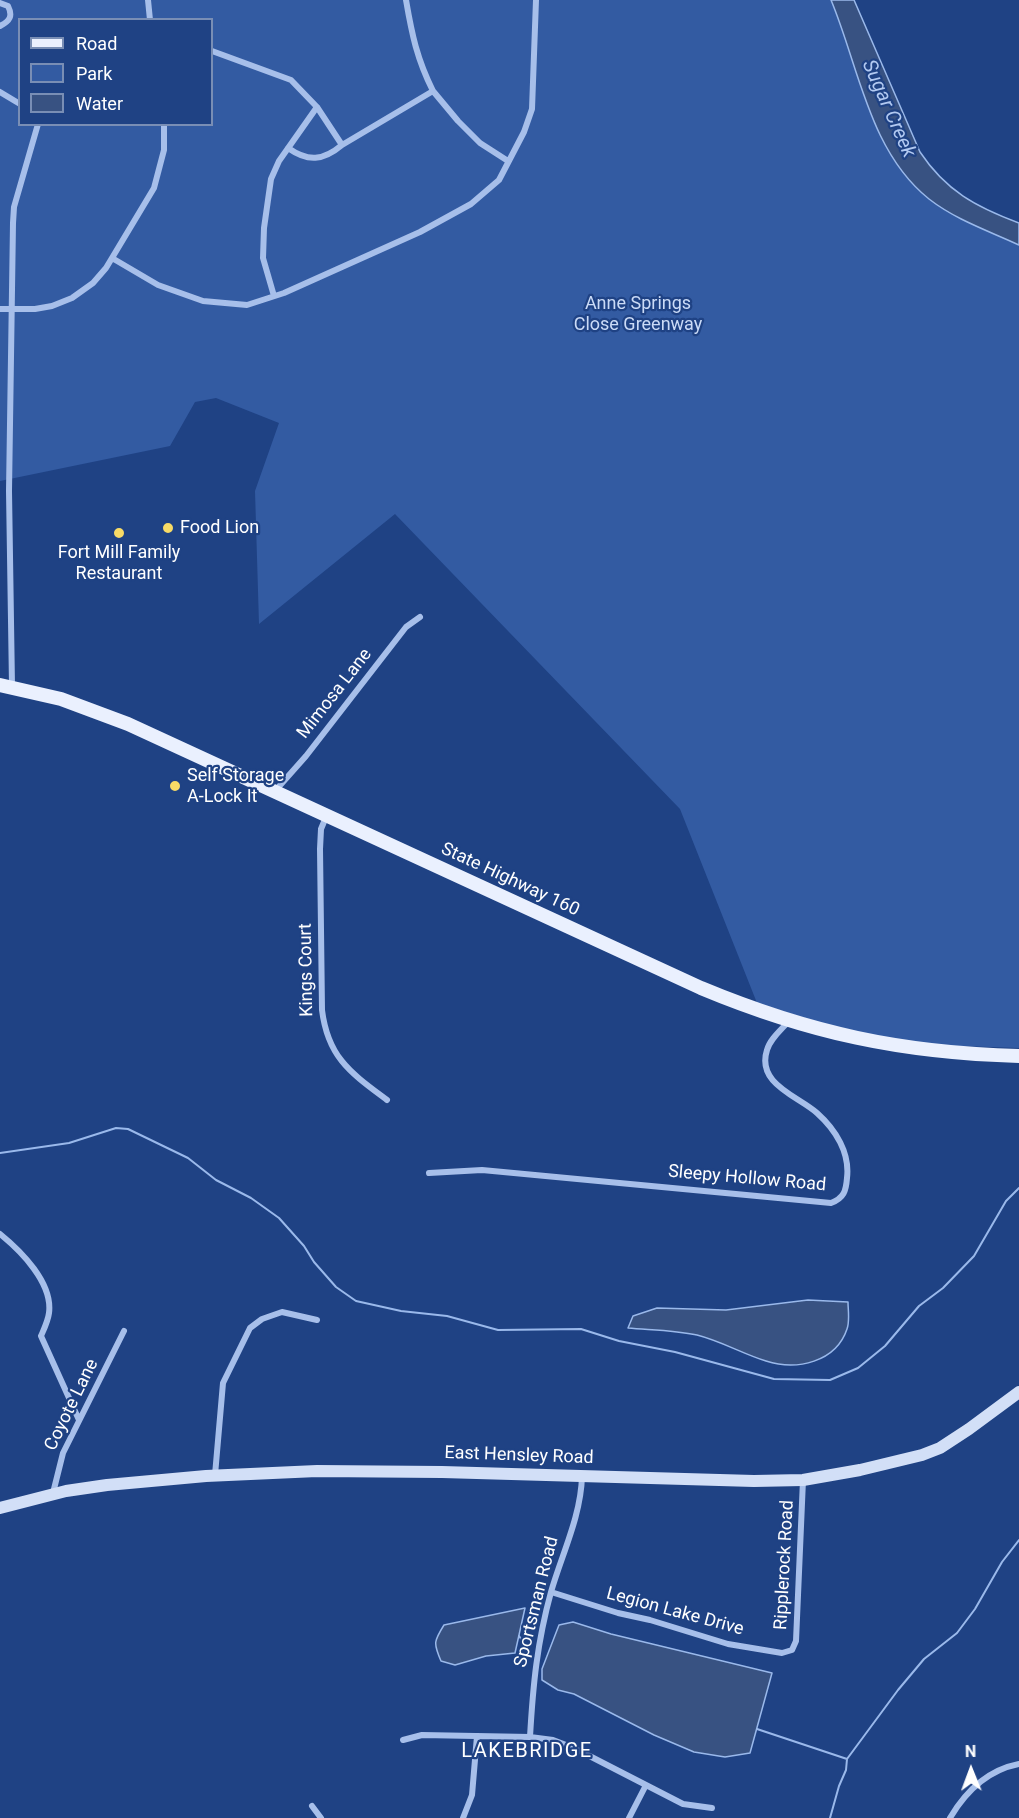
<!DOCTYPE html>
<html>
<head>
<meta charset="utf-8">
<style>
  body { margin:0 }
  #map { position:relative; width:1019px; height:1818px; overflow:hidden; background:#1f4284; font-family:Roboto,sans-serif }
  canvas { display:block }
  .legend { position:absolute; left:18px; top:18px; width:195px; height:108px; box-sizing:border-box; background:#1f4284; border:2px solid #798eb5; margin:0; padding:8px 10px; list-style:none; font-size:18px; color:#fff }
  .legend li { display:flex; align-items:center; gap:12px; height:30px }
  .legend b { width:30px; border:2px solid #798eb5 }
  .north { position:absolute; left:941px; top:1740px; width:60px; height:60px; -webkit-text-stroke:4px #1f4284; paint-order:stroke; rotate:359deg; font-size:16px; font-weight:700; line-height:24px; text-align:center; color:#fff }
  .north::after { content:''; display:block; margin:auto; width:21px; height:27px; background:#fff; clip-path:polygon(50% 0,100% 100%,50% 72%,0 100%) }
</style>
</head>
<body>
<div id="map">
<canvas width="1019" height="1818"></canvas>
<ul class="legend">
<li><b style="height:8px;background:#eaf0fe"></b>Road</li>
<li><b style="height:16px;background:#335ba2"></b>Park</li>
<li><b style="height:16px;background:#385282"></b>Water</li>
</ul>
<div class="north">N</div>
</div>
<script>
const c = document.querySelector('canvas').getContext('2d');
c.lineJoin = 'round';
function fill(path, color) { c.fillStyle = color; c.fill(path, 'evenodd'); }
function trace(path, color, width, dash) { c.strokeStyle = color; c.lineWidth = width; c.lineCap = dash ? 'butt' : 'round'; c.setLineDash(dash || []); c.stroke(path); }
function drawText(font, color, halo, rows, align = 'center') {
  c.font = font + ' Roboto,sans-serif'; c.lineWidth = 4.5; c.setLineDash([]); c.textBaseline = 'middle'; c.strokeStyle = halo; c.fillStyle = color; for (const [text, x, y, turn = 0] of rows) {
    c.save(); c.translate(x, y); c.rotate((+turn || 0) * Math.PI / 180); c.textAlign = isNaN(turn) ? turn : align; if (halo) c.strokeText(text, 0, 0); c.fillText(text, 0, 0); c.restore();
  }
}
fill(new Path2D(`
  M0,0H843L914,167L1019,234V1048L930,1045L846,1031L757,1003L680,809L395,514L259,624L255,491L279,423L216,398L195,402L170,446L0,481ZM20,20H212V124H20Z`), '#335ba2');
const water = new Path2D(`
  M831,0H854L920,152C946,191 976,207 1019,223V245C989,231 956,220 929,199C869,151 859,67 831,0Z
  M808,1300L848,1302C848,1310 850,1321 847,1329C836,1362 797,1371 766,1361C743,1354 721,1341 697,1335C675,1330 651,1330 628,1328L633,1316L657,1308L726,1310Z
  M525,1608L515,1653L486,1656L455,1665L441,1661C433,1643 434,1641 444,1625Z
  M573,1622L611,1634L772,1673L750,1753L725,1757L694,1752L654,1735L574,1694L558,1690L542,1680V1669L559,1625Z`);
fill(water, '#385282');
trace(water, '#9ab9eb', 1.5);
trace(new Path2D(`
  M0,1153L69,1143L116,1128L128,1129L188,1158L216,1180L251,1198L279,1218L304,1246L314,1262L336,1287L356,1301L401,1311L447,1316L498,1330L581,1329L619,1341L675,1352L774,1379L830,1380L858,1368L885,1346L919,1306L943,1288L974,1256L1006,1201L1019,1188
  M519,1636L529,1650
  M757,1729L847,1759
  M830,1818L839,1786L846,1770L847,1759L898,1690L924,1659L957,1633L975,1609L1002,1562L1019,1540`), '#9ab9eb', 2);
trace(new Path2D(`
  M148,0L150,20
  M406,0C412,35 417,59 433,91
  M0,3L8,6C13,16 10,21 0,26
  M212,51L291,80L317,107L342,145L433,91L458,121L480,143L508,161
  M0,92L20,104
  M288,148C308,162 323,161 342,145
  M112,258L158,285L203,301L247,305L284,293L420,232L471,204L499,180L524,132L532,109L536,0
  M274,296L263,258L264,228L271,179L279,161L317,107
  M0,309H35L52,306L72,298L93,283L106,268L154,188L164,150V124
  M12,686L9,491L13,223L14,207L38,124
  M275,791L306,756L406,627L420,617
  M326,817L321,829L320,849L322,1010C328,1058 351,1073 387,1100
  M429,1173L482,1170L831,1203C844,1198 846,1191 847,1178C850,1153 836,1130 817,1113C798,1096 756,1084 767,1050C770,1039 781,1030 789,1021
  M0,1234C21,1251 53,1283 49,1313C48,1321 44,1329 41,1336L79,1420
  M215,1475L223,1383L250,1328L262,1319L282,1312L317,1320
  M53,1493L63,1453L124,1331
  M551,1592L618,1613L650,1620L728,1644L782,1653L792,1650L796,1641L803,1480
  M530,1737C533,1685 537,1643 551,1592C562,1554 581,1516 582,1476
  M403,1740L422,1735L530,1737L553,1740L574,1748L683,1804L712,1808
  M312,1806L321,1818
  M463,1818L472,1795L477,1736
  M629,1818L646,1785
  M950,1818C966,1791 988,1770 1019,1764`), '#a7bfea', 6);
trace(new Path2D(`
  M0,1508L66,1491L107,1485L206,1476L317,1471L442,1472L754,1481L803,1480L860,1470L922,1455L940,1448L969,1429L1019,1392`), '#d2dff7', 12);
trace(new Path2D(`
  M0,685L61,699L128,724L701,988C809,1033 902,1053 1019,1056`), '#eaf0fe', 14);
for (const [x, y, r, color] of [
  [168,528,6,"#f8db66"],
  [119,533,6,"#f8db66"],
  [175,786,6,"#f8db66"]
]) { const dot = new Path2D(); dot.arc(x, y, r, 0, 2 * Math.PI); c.fillStyle = color; c.fill(dot); trace(dot, '#1f4284', 2); }
drawText('18px', '#cbdbf7', '#1f4284', [
  ["Anne Springs",638,304],
  ["Close Greenway",638,325]
]);
drawText('18px', '#fff', '#1f4284', [
  ["Food Lion",180,528],
  ["Fort Mill Family",119,553,"center"],
  ["Restaurant",119,574,"center"],
  ["Self Storage",187,776],
  ["A-Lock It",187,797]
], 'left');
drawText('18px', '#fff', '#1f4284', [
  ["Mimosa Lane",335,694,-52],
  ["State Highway 160",510,880,25],
  ["Kings Court",307,970,-91],
  ["Sleepy Hollow Road",747,1179,5],
  ["Coyote Lane",72,1405,-64],
  ["East Hensley Road",519,1456,2],
  ["Ripplerock Road",785,1565,-87],
  ["Sportsman Road",537,1602,-76],
  ["Legion Lake Drive",675,1612,15]
]);
drawText('italic 20px', '#b2c9f1', '#1f4284', [
  ["Sugar Creek",888,109,66]
]);
c.letterSpacing = '1.5px';
drawText('20px', '#fff', '#1f4284', [
  ["LAKEBRIDGE",527,1752]
]);
c.letterSpacing = '0px';
</script>
</body>
</html>
